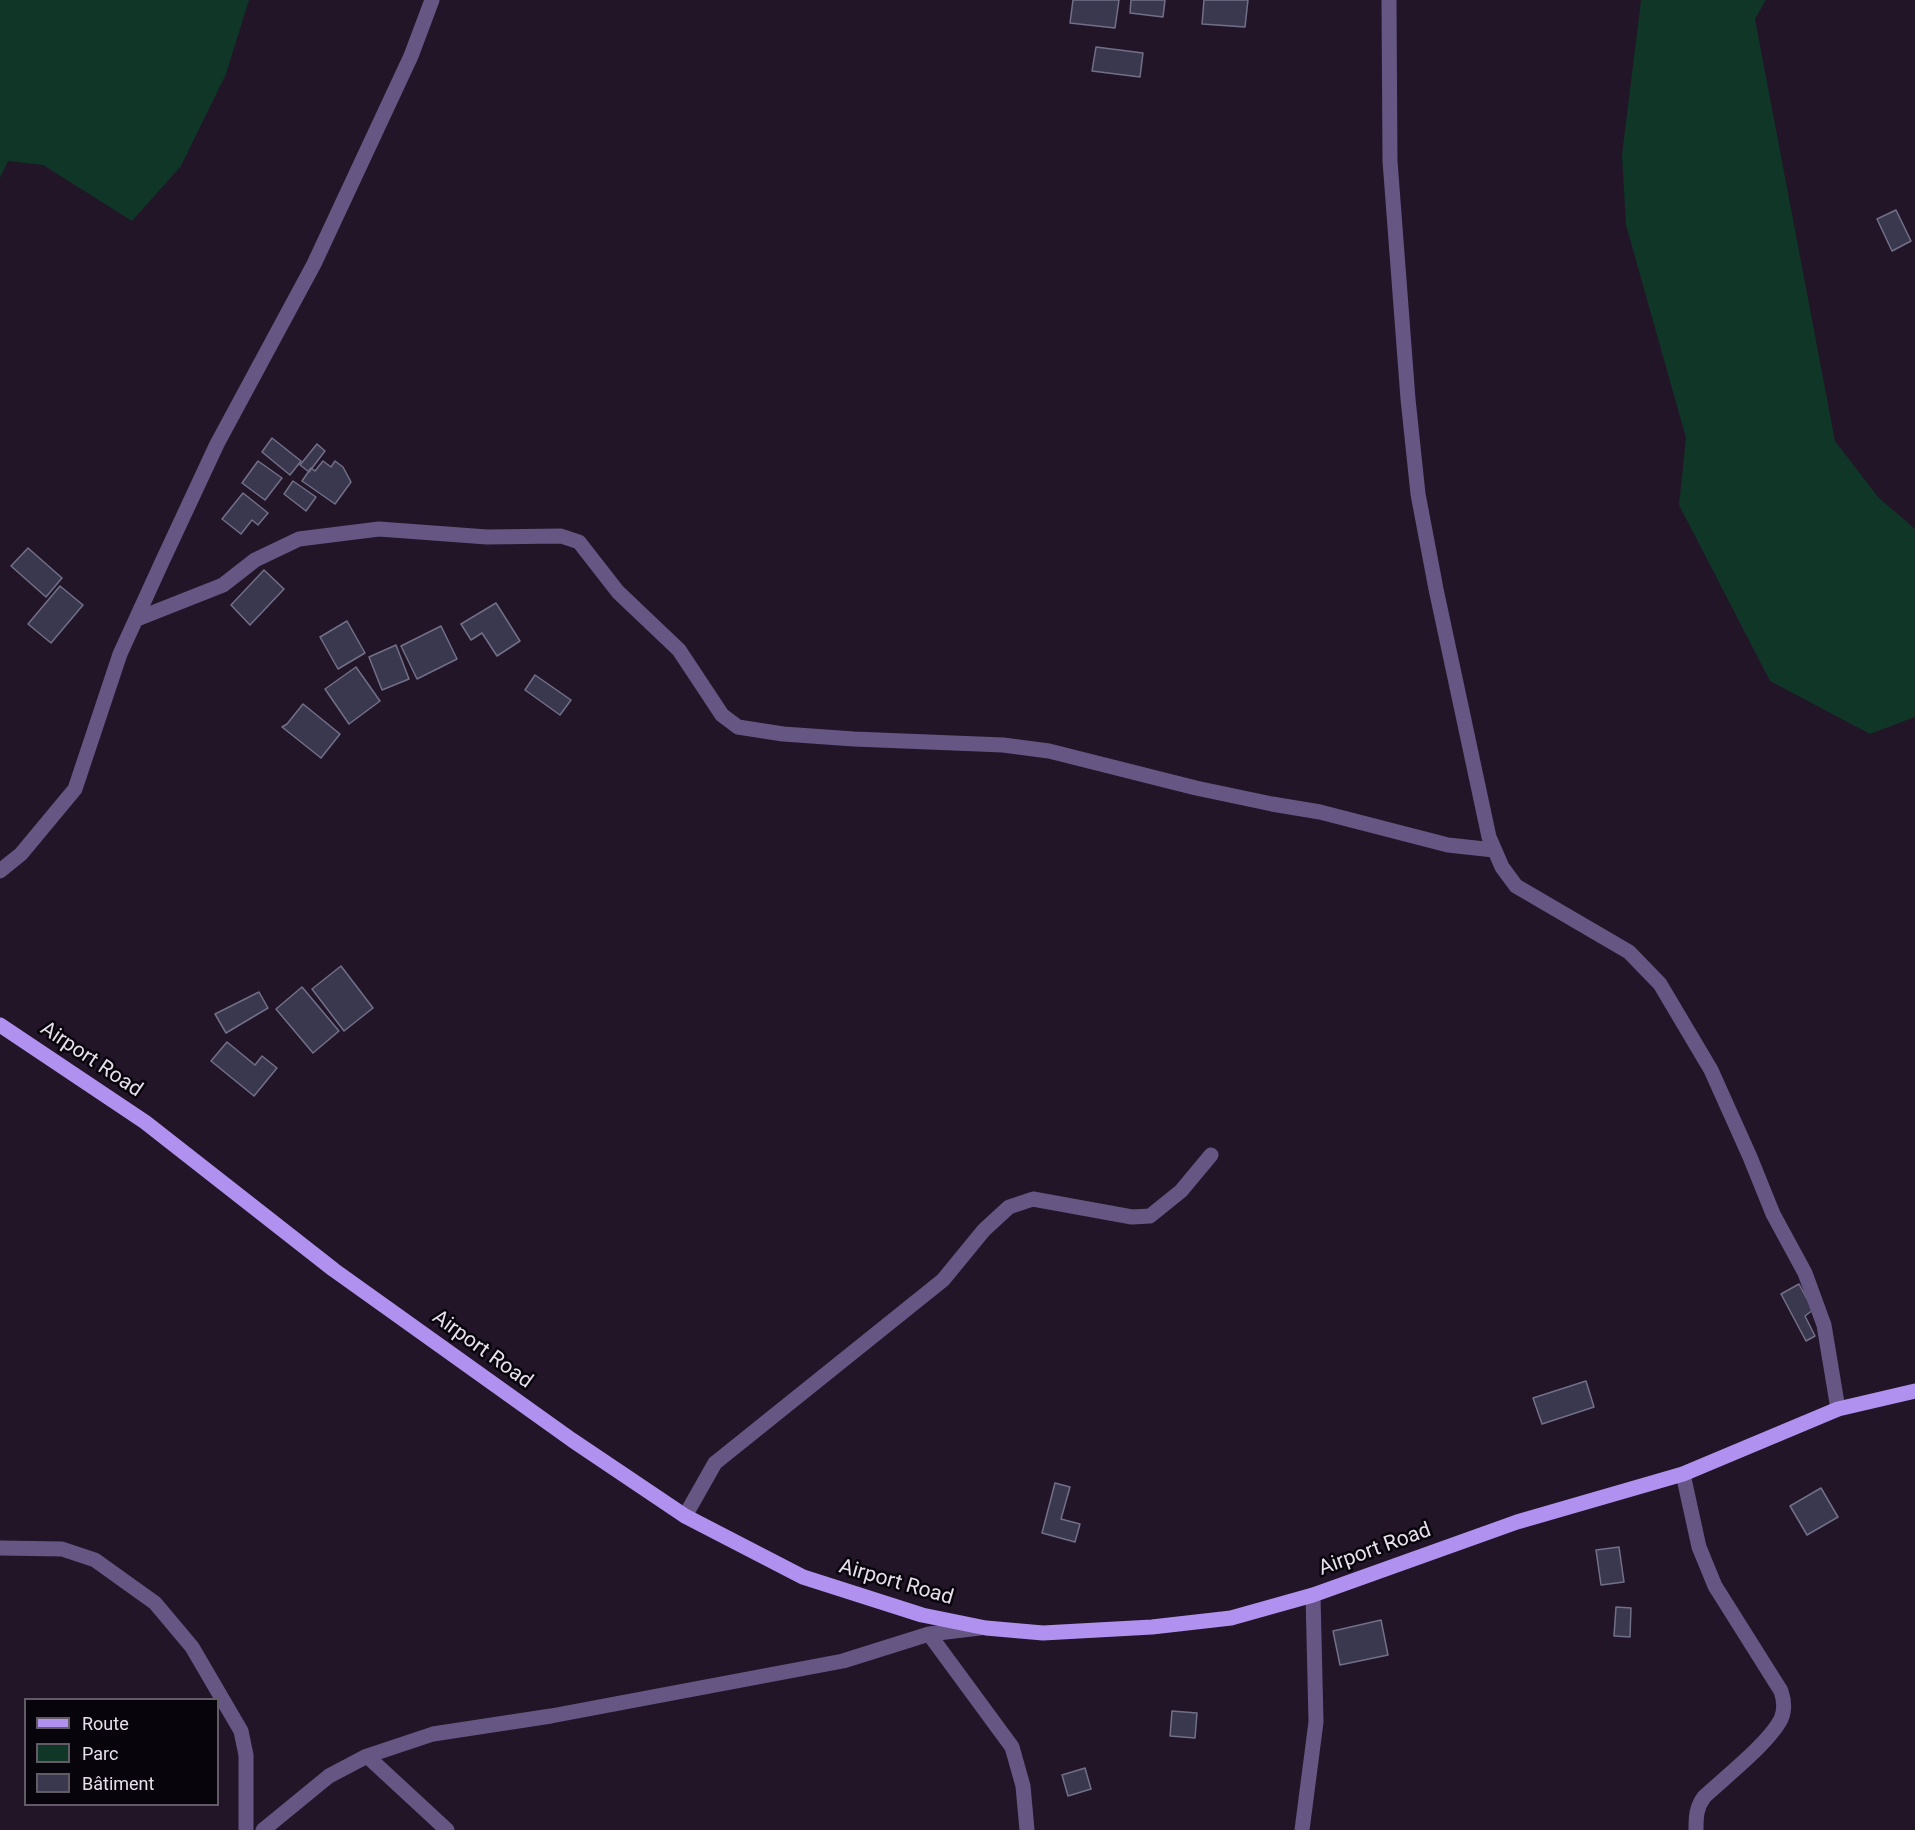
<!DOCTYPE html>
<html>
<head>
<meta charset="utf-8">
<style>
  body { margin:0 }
  #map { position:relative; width:1915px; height:1830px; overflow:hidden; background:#221528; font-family:Roboto,sans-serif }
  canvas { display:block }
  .legend { position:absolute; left:24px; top:1698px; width:195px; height:108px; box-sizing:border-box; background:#08040b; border:2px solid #615c65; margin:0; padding:8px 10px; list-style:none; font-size:18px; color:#e7dfec }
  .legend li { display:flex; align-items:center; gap:12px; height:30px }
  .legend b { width:30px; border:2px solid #615c65 }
</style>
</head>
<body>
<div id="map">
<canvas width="1915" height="1830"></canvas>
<ul class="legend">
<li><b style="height:8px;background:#b191ef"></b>Route</li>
<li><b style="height:16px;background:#0f3626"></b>Parc</li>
<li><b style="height:16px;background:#3a384e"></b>Bâtiment</li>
</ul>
</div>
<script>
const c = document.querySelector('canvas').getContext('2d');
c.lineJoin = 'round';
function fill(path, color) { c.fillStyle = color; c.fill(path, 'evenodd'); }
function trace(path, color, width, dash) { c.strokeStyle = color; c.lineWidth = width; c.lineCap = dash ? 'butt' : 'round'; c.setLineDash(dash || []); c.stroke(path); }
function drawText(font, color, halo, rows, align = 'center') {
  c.font = font + ' Roboto,sans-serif'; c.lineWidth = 5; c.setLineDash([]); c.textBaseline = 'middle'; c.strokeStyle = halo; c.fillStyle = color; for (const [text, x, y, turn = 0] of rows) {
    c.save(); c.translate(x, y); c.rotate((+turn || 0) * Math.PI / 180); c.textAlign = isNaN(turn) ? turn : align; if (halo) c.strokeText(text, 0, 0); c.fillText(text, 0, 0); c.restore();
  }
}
fill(new Path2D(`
  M0,0H249L226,74L181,166L132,221L43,165L8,161L0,178Z
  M1641,0H1766L1755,19L1835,441L1878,497L1915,529V717L1870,734L1770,681L1679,505L1686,438L1626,225L1622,155Z`), '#0f3626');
const building = new Path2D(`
  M1073,0H1119L1115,28L1070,23Z
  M1131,0H1165L1163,17L1130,13Z
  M1204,0H1248L1245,27L1202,24Z
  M1096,47L1143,53L1140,77L1092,71Z
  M1896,210L1911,241L1892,251L1877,219Z
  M272,438L301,461L290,475L262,452Z
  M317,444L325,451L309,472L300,465Z
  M258,461L282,478L265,500L242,483Z
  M323,461L331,467L335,461L343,467L351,482L335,504L302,481L311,468L315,471Z
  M293,481L316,497L306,511L284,494Z
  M243,493L268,513L258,525L252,520L241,534L222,519Z
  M28,548L62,578L46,597L11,566Z
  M264,570L284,589L250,625L231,605Z
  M60,586L83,605L51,643L28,624Z
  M496,603L520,641L497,656L482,633L471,640L461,624Z
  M347,621L365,653L338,669L320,637Z
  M441,626L457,659L417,679L401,646Z
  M396,645L409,679L382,690L369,657Z
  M356,667L380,701L349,724L325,689Z
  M535,675L571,700L560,715L525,690Z
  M303,704L340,734L321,758L282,727L287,724Z
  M341,966L373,1008L344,1031L312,989Z
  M302,987L339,1031L313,1053L276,1009Z
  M259,992L268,1008L226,1033L215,1014Z
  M227,1042L255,1065L262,1056L277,1068L254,1096L211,1061Z
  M1799,1284L1813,1310L1805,1316L1815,1336L1806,1341L1781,1294Z
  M1586,1381L1594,1407L1542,1424L1533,1398Z
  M1055,1483L1070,1487L1061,1519L1080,1524L1075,1542L1042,1533Z
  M1821,1488L1838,1517L1807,1535L1790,1506Z
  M1619,1547L1624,1582L1601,1585L1596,1550Z
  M1616,1607L1631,1608L1630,1637L1614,1636Z
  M1381,1620L1388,1655L1340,1665L1333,1631Z
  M1172,1711L1197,1713L1195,1738L1170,1736Z
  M1085,1768L1091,1789L1068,1796L1062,1775Z`);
fill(building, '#3a384e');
trace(building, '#727089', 1.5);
trace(new Path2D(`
  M1389,0L1390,161L1408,399L1418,494L1436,589L1489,837L1502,867L1516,886L1629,952L1660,984L1711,1070L1750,1157L1773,1214L1805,1273L1824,1325L1838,1409
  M137,619L223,585L255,560L299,539L379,529L487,537L561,536L579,542L618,592L679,650L722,715L738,727L783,734L854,739L1003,745L1049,751L1196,788L1272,804L1320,812L1448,845L1494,850
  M0,871L21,854L75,789L120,654L162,562L217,444L314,264L411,56L432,0
  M1683,1474L1699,1547L1715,1586L1781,1691C1784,1700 1785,1710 1781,1719C1769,1743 1724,1778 1704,1797C1696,1808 1696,1817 1696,1830
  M685,1516L715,1463L943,1280L984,1230L1009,1207L1033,1199L1132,1217L1150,1216L1181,1191L1211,1155
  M0,1548L62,1549L95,1560L155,1603L192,1647L241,1731L246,1755V1830
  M929,1634L1012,1747L1023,1786L1027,1830
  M367,1756L447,1830
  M263,1830L329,1776L367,1756L433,1734L551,1716L843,1661L929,1634L980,1628
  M1302,1830L1316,1722L1313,1595`), '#655683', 15);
trace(new Path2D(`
  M0,1025L145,1122L334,1270L572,1440L685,1516L803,1577L922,1615L986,1628L1043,1633L1152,1627L1231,1618L1313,1595L1517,1522L1683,1474L1838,1409L1915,1391`), '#b191ef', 15);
drawText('21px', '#e7dfec', '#08040b', [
  ["Airport Road",91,1060,34],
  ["Airport Road",482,1350,36],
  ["Airport Road",1375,1550,-20],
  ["Airport Road",896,1583,16]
]);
</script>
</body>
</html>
